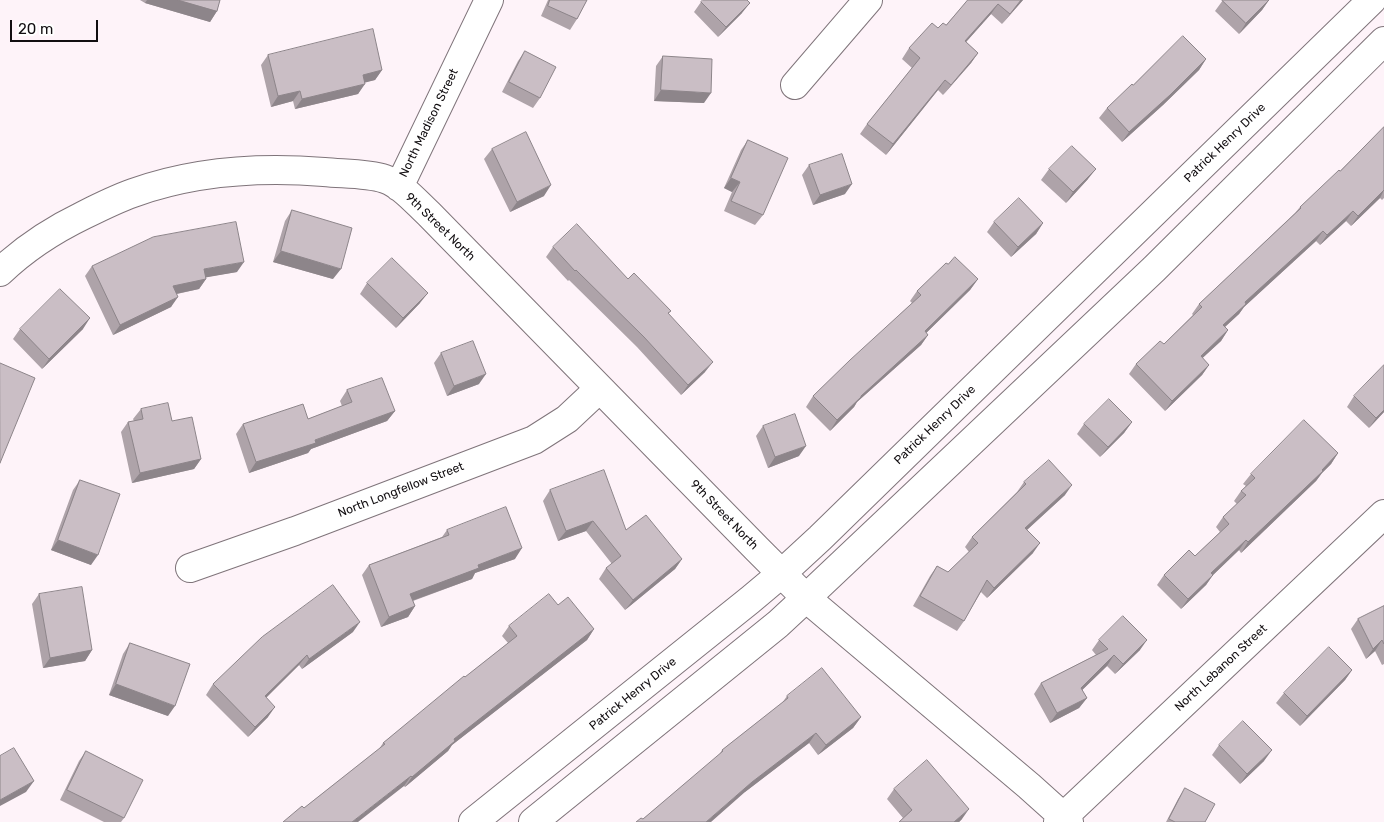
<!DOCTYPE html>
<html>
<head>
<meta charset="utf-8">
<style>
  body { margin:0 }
  #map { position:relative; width:1384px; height:822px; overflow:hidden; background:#fef3f9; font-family:Rubik,sans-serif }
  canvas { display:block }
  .scale { position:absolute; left:10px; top:20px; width:88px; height:22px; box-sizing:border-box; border:2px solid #120e11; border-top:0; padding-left:6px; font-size:15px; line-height:18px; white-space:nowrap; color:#120e11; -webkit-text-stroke:4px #fff; paint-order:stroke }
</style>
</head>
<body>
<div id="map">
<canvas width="1384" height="822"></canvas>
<div class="scale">20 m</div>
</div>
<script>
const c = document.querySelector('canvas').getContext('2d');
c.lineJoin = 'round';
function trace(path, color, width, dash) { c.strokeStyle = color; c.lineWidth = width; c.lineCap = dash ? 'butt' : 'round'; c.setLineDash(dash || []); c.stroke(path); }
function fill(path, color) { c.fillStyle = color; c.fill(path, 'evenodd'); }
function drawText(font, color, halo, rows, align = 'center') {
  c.font = font + ' Rubik,sans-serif'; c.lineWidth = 4.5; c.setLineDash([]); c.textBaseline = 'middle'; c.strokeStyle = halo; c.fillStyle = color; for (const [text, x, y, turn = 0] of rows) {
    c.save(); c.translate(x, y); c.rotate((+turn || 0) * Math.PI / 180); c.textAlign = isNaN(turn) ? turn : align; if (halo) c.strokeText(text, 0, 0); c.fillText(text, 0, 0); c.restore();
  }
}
const minor = new Path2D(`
  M795,85L868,0
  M399,187L489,0
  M0,272C25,248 53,230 84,215C100,207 116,199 133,193C194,171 261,167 324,172C343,174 367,173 385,179C402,185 416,202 429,214L757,549L806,598L1029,786L1069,822
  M190,568L295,531L534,440L567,419L599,389
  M473,822L750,600L781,574L820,538L1372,0
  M533,822L778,624L806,598L1154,269L1384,41
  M1058,822L1384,514`);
trace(minor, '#7f747a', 30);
trace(minor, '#fff', 28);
fill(new Path2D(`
  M140,0H220L217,11L210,22L145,3Z
  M548,0H587L577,19L570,30L541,16Z
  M968,0H1023L1002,24L991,14L966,42L978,53L971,63L943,95L938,90L886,155L860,134L867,124L912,68L902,59L909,48L946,25Z
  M1223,0H1269L1262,10L1239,34L1215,11Z
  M701,2L742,13L718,37L694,12Z
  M525,51L540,98L533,108L502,92L518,61Z
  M268,55L382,70L375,80L365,82L358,94L295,109L293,101L271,107L261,65Z
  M663,56L704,103L654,101L656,66Z
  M1206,59L1199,70L1163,105L1122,142L1099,118L1107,108L1133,85Z
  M1384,127V198L1382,200L1380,198L1351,226L1346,221L1320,245L1316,241L1244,307L1239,314L1225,327L1228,330L1221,341L1202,358L1209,365L1202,375L1165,411L1129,374L1136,364L1164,344L1193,315L1192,314L1199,304L1295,213L1300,207L1340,171Z
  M748,140L763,215L755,225L724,211L732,192L724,188L741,150Z
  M492,149L544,196L510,212L484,159Z
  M809,165L845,194L813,205L802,175Z
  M1049,169L1088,179L1066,203L1041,180Z
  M292,210L333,279L273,262L285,221Z
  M994,222L1043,223L1036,234L1011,257L987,232Z
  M553,247L628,279L671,311L668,314L705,372L681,395L637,347L569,280L568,281L546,257Z
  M948,264L978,279L970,290L926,333L928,335L921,345L857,402L854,407L830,431L806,407L813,396L912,303L910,301L917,291Z
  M92,266L237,272L206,277V279L199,289L177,294L171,307L113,335L85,276Z
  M367,283L420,303L396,328L360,294Z
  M20,329H83L42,369L13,339Z
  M441,353L479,384L447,396L434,363Z
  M347,390L395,411L387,421L311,449L308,453L249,473L236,434L243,424L308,419L342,406L340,401Z
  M1354,396L1384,412L1369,428L1347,407Z
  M141,409L172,421L201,459L194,469L132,483L121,432L128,422L134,421L133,419Z
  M1132,422L1124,433L1100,457L1077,434L1084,424Z
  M763,426L799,456L768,468L756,436Z
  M1338,453L1331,464L1322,473L1316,481L1241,553L1239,550L1213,575L1206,585L1181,609L1157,585L1164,575L1195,556L1220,532L1216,527L1223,517L1237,504L1234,501L1241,491L1246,486L1243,484L1251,474Z
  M80,480L91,565L51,550L73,490Z
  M1024,482L1065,495L1027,530L1033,553L987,598L981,592L964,621L957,631L913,606L930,576L937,566L948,572L969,552L965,547L972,537L1017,492Z
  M550,490L626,530L682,559L675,569L625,610L599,579L606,568L612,564L586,531L558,541L543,501Z
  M447,530L515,559L475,573L472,579L413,601L415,606L408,617L381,627L362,575L369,565L442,537Z
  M39,594L92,650L85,661L43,668L32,604Z
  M558,605L594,629L587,640L452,745L448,751L405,787L404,786L304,808L379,749L383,743L508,643L502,636L509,626Z
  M1384,606V664L1382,665L1375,651L1366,659L1351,629L1358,619Z
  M353,632L302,669L299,665L266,697L268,717L248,737L206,695L213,684Z
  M1099,640L1140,650L1115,674L1107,666L1082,690L1087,698L1079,708L1050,723L1034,694L1041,683L1096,655L1092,650Z
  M130,643L168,716L109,695L123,654Z
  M1352,670L1345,680L1300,726L1276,703L1284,693Z
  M787,696L861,717L853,728L818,755L809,743L745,792L643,819L719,755L722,750L782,703Z
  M1219,745L1264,761L1240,784L1212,755Z
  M86,751L124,818L121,822H104L60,800L79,761Z
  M1185,788L1205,822H1166L1178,799Z
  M894,789L962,819L959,822H899L903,818L887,799Z`), '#aea3a9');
fill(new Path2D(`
  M147,0H178L217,11L210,22L145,3Z
  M1021,0H1023L1002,24L1010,14Z
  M1269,0L1262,10L1239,34L1246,23Z
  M750,3L742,13L718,37L726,27Z
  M998,4L991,14L958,51L965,41Z
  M978,53L971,63L943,95L951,85Z
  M1206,59L1199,70L1163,105L1122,142L1129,132Z
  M382,70L375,80L356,85L363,75Z
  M945,80L938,90L886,155L893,144Z
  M365,84L358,94L295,109L302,99Z
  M661,90L711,93L704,103L654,101Z
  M300,91L293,101L271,107L278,96Z
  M1096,169L1088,179L1066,203L1073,192Z
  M731,178L740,182L732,192L724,188Z
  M852,184L845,194L813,205L820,195Z
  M551,185L544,196L510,212L517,202Z
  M1384,190L1380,198L1351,226L1358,216Z
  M1353,211L1346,221L1320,245L1327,235Z
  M1043,223L1036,234L1011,257L1018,247Z
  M1323,231L1316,241L1244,307L1239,314L1216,335L1223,325L1245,302Z
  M281,251L341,269L333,279L273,262Z
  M244,262L237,272L197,279L204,269Z
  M206,279L199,289L166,296L173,286Z
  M978,279L970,290L917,342L925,331Z
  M428,293L420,303L396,328L403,318Z
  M178,297L171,307L113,335L120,325Z
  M90,318L83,329L42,369L49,359Z
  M1228,330L1221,341L1194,366L1201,356Z
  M928,335L921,345L857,402L854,407L830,431L837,420L861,396Z
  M713,362L705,372L681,395L688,385Z
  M1209,365L1202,375L1165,411L1172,401Z
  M486,374L479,384L447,396L454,386Z
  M1384,410V412L1369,428L1376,418Z
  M395,411L387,421L311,449L308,453L249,473L256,462Z
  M1132,422L1124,433L1100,457L1108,447Z
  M806,446L799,456L768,468L775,457Z
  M1338,453L1331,464L1322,473L1316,481L1241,553L1248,542L1322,470Z
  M201,459L194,469L132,483L140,473Z
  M1072,485L1065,495L1018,538L1025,528Z
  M593,521L586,531L558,541L566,531Z
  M58,540L98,555L91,565L51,550Z
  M1246,540L1239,550L1213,575L1206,585L1181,609L1188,599L1211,573Z
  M1040,543L1033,553L987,598L994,588Z
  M522,548L515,559L475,573L472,579L403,604L410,594L478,565Z
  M682,559L675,569L625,610L633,600Z
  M415,606L408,617L381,627L389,617Z
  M360,622L353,632L302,669L309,659Z
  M594,629L587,640L452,745L448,751L405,787L412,777L454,739Z
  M1147,640L1140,650L1115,674L1123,664Z
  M1382,640L1375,651L1366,659L1373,649Z
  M92,650L85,661L43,668L50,658Z
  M307,655L299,665L258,706L265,696Z
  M1114,655L1107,666L1074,698L1081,688Z
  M1352,670L1345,680L1300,726L1307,716Z
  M116,684L175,706L168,716L109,695Z
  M1087,698L1079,708L1050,723L1057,713Z
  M275,707L268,717L248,737L255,727Z
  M861,717L853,728L818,755L826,745Z
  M816,733L809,743L745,792L711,822H706L752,782Z
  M1272,750L1264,761L1240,784L1247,774Z
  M411,776L404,786L358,822H352Z
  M34,781L26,792L0,806V800Z
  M969,809L962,819L959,822H954Z`), '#8d858a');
const building = new Path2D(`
  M178,0H220L217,11Z
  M550,0H587L577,19L548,6Z
  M703,0H747L750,3L726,27L701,2Z
  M968,0H1021L1010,14L998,4L965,41L978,53L951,85L945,80L893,144L867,124L920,58L909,48L932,23L938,28L943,23L946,25Z
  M1222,0H1269L1246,23Z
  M373,29L382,70L363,75L365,84L302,99L300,91L278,96L268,55Z
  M1183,36L1206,59L1170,95L1129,132L1107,108L1132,84L1133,85Z
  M525,51L556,67L540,98L509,82Z
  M663,56L712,59L711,93L661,90Z
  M1384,127V190L1358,216L1353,211L1327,235L1323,231L1245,302L1246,304L1223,325L1228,330L1201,356L1209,365L1172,401L1136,364L1160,341L1164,344L1202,307L1199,304L1301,208L1300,207L1339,170L1340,171Z
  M526,132L551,185L517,202L492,149Z
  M748,140L788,158L763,215L731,201L740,182L731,178Z
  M1072,146L1096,169L1073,192L1049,169Z
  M842,154L852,184L820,195L809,165Z
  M1019,198L1043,223L1018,247L994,222Z
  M292,210L352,228L341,269L281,251Z
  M236,222L244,262L204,269L206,279L173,286L178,297L120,325L92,266L153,237Z
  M577,224L628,279L634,273L671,311L668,313L713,362L688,385L644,337L576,270L575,271L553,247Z
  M955,257L978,279L925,331L928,335L861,396V397L837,420L813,396L850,360L921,295L917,291L946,263L948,264Z
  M392,258L428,293L403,318L367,283Z
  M60,289L90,318L49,359L20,329Z
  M473,341L486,374L454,386L441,353Z
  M0,363L35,378L0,463Z
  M1384,365V410L1376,418L1354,396Z
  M382,378L395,411L315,440L316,443L256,462L243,424L303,404L308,419L352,402L347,390Z
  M1109,399L1132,422L1108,447L1084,424Z
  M168,403L172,421L192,417L201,459L140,473L128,422L143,419L141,409Z
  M795,414L806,446L775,457L763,426Z
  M1304,420L1338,453L1322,470L1323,471L1248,542L1246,540L1211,573L1213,575L1188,599L1164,575L1189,550L1195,556L1229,524L1223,517L1246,495L1241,491L1255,478L1251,474Z
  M1049,460L1072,485L1025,528L1040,543L994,588L987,580L964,621L920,596L937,566L948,572L978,543L972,537L1026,484L1024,482Z
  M604,470L626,530L646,515L682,559L633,600L606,568L621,556L593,521L566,531L550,490Z
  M80,480L120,494L98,555L58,540Z
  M506,507L522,548L478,565L479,568L410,594L415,606L389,617L369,565L449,535L447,530Z
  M333,585L360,622L309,659L307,655L265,696L275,707L255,727L213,684L262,637Z
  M82,587L92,650L50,658L39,594Z
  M549,594L558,605L568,597L594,629L454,739L455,741L412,777L411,776L352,822H283L302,806L304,808L385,744L383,743L464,676L465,677L517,636L509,626Z
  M1384,606V644L1382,640L1373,649L1358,619Z
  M1123,616L1147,640L1123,664L1114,655L1081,688L1087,698L1057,713L1041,683L1108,649L1099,640Z
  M130,643L190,664L175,706L116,684Z
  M1329,647L1352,670L1307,716L1284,693Z
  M822,668L861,717L826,745L816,733L752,782L706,822H636L641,818L643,819L723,751L722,750L788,698L787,696Z
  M1243,721L1272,750L1247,774L1219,745Z
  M14,748L34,781L0,800V756Z
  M86,751L143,780L124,818L67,790Z
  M927,760L969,809L954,822H899L912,810L894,789Z
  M1185,788L1215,804L1205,822H1175L1169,819Z`);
fill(building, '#cabec5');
trace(building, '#8d858a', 1);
drawText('12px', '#120e11', '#fff', [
  ["North Madison Street",429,123,-64],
  ["Patrick Henry Drive",1225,143,-44],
  ["9th Street North",440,227,44],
  ["Patrick Henry Drive",935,425,-44],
  ["North Longfellow Street",401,490,-21],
  ["9th Street North",724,515,46],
  ["North Lebanon Street",1221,668,-43],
  ["Patrick Henry Drive",633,694,-39]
]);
</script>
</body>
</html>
